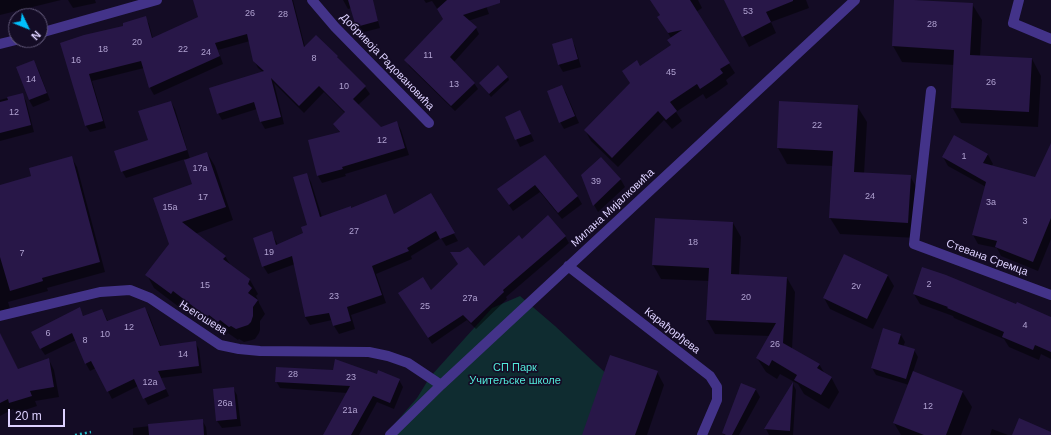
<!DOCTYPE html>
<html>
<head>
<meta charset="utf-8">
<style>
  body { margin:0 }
  #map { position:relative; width:1051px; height:435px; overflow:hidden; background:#140c25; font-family:Helvetica,sans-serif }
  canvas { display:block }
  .north { position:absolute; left:8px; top:8px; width:40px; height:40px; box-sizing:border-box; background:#140c25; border:1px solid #645b7c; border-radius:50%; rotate:133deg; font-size:11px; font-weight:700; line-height:16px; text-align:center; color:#ddd1ff }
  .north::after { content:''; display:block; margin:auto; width:14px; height:18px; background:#00bffc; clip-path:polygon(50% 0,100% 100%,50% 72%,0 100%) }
  .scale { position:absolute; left:8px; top:409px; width:57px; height:18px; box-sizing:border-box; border:2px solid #ddd1ff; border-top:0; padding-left:5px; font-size:12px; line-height:14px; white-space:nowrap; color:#ddd1ff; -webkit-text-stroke:3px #140c25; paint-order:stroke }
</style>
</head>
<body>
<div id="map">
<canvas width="1051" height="435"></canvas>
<div class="north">N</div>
<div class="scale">20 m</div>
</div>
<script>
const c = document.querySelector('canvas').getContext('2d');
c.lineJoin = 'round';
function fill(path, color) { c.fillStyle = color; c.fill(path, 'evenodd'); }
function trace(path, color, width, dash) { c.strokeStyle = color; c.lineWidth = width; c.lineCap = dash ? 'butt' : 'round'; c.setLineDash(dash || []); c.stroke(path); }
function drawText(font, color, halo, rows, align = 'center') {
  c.font = font + ' Helvetica,sans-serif'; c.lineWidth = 3.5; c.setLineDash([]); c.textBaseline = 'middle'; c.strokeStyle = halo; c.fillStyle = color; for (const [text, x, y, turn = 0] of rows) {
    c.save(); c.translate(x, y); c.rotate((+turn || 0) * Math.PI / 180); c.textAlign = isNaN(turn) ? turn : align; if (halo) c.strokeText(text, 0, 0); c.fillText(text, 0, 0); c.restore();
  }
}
fill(new Path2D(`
  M520,296L555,326L626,392L631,435H385L417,398L430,377L492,308Z`), '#0f2c30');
fill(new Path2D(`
  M0,0H61L0,15Z
  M68,0H95L96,3L73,8Z
  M196,0H293L305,47L337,57L340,61L365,87L370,94L358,105L380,128L397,123L401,130L409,155L345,174L346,176L322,183L318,176L309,141L340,133L334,124L345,113L324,92L304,113L274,83L284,124L265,129L261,122L257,109L222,120L218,113L263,72L258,68L254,60L250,41L218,50L223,64L154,95L150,88L144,68L92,81L106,128L90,132L86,126L62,43L125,27L145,17L149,24L153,39L200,18Z
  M343,0H372L380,28L360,33L357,27L352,8L348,9Z
  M424,0H484L489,14L468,21L476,28L479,34L454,62L474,83L478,89L455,111L409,66L406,60L444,19L432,1L426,3Z
  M651,0H698L702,8L696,12L735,73L726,80L728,84L717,92L706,99L703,94L676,112L682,121L672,129L664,120L618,167L591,141L585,130L630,84L640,67L672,46L671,38L665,28L661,16Z
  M728,0H806L809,8L771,22L776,33L749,47L725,1Z
  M895,0L972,4L982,20L980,57L1032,59L1041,76L1038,127L961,123L952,107L954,65L902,62L893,46Z
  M571,39L575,46L581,67L563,72L559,65L553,45Z
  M34,62L38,69L50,100L33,107L29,100Z
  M508,77L509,80L491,97L480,83Z
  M562,86L566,93L579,123L564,129L560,122Z
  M22,94L26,101L34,132L0,141V100Z
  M171,102L175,109L190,159L207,153L215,166L233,220L195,234L225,256L231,266L250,280L258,294L256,296L259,302V303L265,314L260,321V330L259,333L255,339L252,340L244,342L239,339L238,340L228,333L226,335L217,328L215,330L181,304L179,307L154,288L147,275L170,244L194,184L185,159L126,178L122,171L149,141Z
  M857,106L867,122L864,174L910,176L919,192L917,238L840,234L830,218L833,166L787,164L778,148Z
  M520,111L534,141L520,147L506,118Z
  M954,136L988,155L993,164L991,167L1035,178L1051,145V239L1038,271L1001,256L997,248L978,244L973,235L986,187L948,166L943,157Z
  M545,156L578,197L582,204L562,219L540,192L513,211L498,189Z
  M71,157L77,167L105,272L47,288L48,291L8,302L11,312L0,315V186L32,176Z
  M601,159L621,180L625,187L598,212L594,205L582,176Z
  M306,174L311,182L322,217L351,209L385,195L390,203L394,215L431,194L458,241L446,246L441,238L411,256L412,259L376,274L386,303L351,315L355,329L339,334L334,326L332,320L310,325L305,317L295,264L268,274L263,266L271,232L278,245L304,234L308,226Z
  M733,223L741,237L739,275L787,278L795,292L792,349L819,364L825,374L831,377L839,392L829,409L804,394L798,384L780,374L777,379L766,372L757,358L770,336L715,334L707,320L709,281L661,279L653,265Z
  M565,236L569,243L506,297L507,299L476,329L467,320L432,344L403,300L431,291L484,267L522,240Z
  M845,255L888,276L894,286L873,329L830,309L824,298Z
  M914,294L1016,306L1051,321V359L1041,354L1039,360L1009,347L1004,339L954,318L953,316L920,304Z
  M145,308L149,315L161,347L195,342L199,349L202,373L161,378L169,396L148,405L138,386L112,399L96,368L90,371L86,364L76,340L45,355L41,349L79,309L84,317L102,310L108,321Z
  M884,330L901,335L905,342L903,347L914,350L918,357L913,372L962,391L972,407L961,435H901L894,423L909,385L876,375L872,368Z
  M0,334L18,370L49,360L54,370L59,397L35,401L37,406L16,413L13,409L0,416Z
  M657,372L664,385L647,435H583Z
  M377,376L399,380L403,387L394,409L377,402L359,435H325L347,393L280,388L276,381Z
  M793,384L796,390L793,435H769L766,429Z
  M741,385L756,390L760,397L739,435H724L723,433Z
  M233,388L237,395L241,426L222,428L217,421Z
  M202,420L206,427L207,435H133V428Z
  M992,429L1008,435H990Z`), '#0007');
fill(new Path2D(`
  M193,0H292L304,47L316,35L338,56L337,57L366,86L353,99L381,127L397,121L405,148L342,167L343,169L317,176L308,140L340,132L333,124L345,112L319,86L299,106L271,78L281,117L260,122L254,102L217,114L209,88L264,71L253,61L247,34L215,43L220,56L149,88L141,61L89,74L103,121L85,126L60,43L84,35L123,26V23L146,16L152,38L198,17Z
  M348,0H373L378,21L356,27Z
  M447,0H500V3L463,15L477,27L450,57L475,83L451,106L404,60L443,19L437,9Z
  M650,0H690L730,63L720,69L723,73L712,81L700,89L697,84L670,102L677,111L666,120L658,111L612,158L584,130L630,83L622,71L637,60L640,66L671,45L667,40L682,30L668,33L657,17L660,15Z
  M724,0H793V1L766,12L771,22L742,37Z
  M894,0H914L973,3L970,55L1032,58L1029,112L951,108L954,50L892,46Z
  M572,38L578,59L558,65L552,44Z
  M34,60L47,93L29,100L16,67Z
  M498,65L508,77L489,94L479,83Z
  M562,85L575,116L559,123L547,91Z
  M23,93L31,125L0,133V102L8,100L7,97Z
  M171,101L187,150L121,172L114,151L148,140L138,111Z
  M779,101L858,105L854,172L911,175L908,223L829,218L833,151L777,148Z
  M520,110L531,134L515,140L505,117Z
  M954,135L988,154L983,163L1035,177L1051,143V218L1033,262L995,247L997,241L972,235L986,182L942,157Z
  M207,152L226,207L182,222L226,256L223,259L250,279L248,284L252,288L248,293L258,300L253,307V316L251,322L248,325L236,329L231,326L229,327L220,320L218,322L209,315L207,317L173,291L171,294L145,275L169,244L153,198L192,184L184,160Z
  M545,155L578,196L558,213L535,185L509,205L497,189Z
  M72,156L100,262L42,278L43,281L10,291L0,257V185L31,176L29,168Z
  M601,157L621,179L593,206L581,175Z
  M307,173L320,217L351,206V208L386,194L394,214L431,193L455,233L440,239L436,231L407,248L409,251L372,266L382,295L347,307L351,321L333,326L329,313L305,317L292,256L262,267L253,238L272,231L276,245L303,233L301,227L307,225L293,177Z
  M548,215L566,236L503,290L504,292L471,323L463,315L428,338L398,293L423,277L431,290L458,264L450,252H460L468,247L484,266L519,235L522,239Z
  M655,218L733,222L731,274L787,277L783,343L820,364L817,368L832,377L821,395L794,380L797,375L772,360L769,366L756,358L776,323L706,320L709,268L652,265Z
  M844,254L888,275L867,319L823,298Z
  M922,267L946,275L1016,304L1017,302L1051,317V352L1035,345L1033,350L1002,337L1004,332L947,308L948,307L913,294Z
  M80,307L83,316L102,309L107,321L145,307L160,346L196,341L199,366L158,371L166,389L143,399L134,379L107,392L91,361L85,364L72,333L40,349L31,332Z
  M883,328L901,334L898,344L915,349L906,379L871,368Z
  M0,333L18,369L49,358L54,387L30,391L32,396L9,403L8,399L0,403Z
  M610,355L658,371L635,435H582Z
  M335,359L377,374L378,370L400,379L390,403L373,396L351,435H323L350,386L275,382L276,367L333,370Z
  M913,371L963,391L946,435H924L893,423Z
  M793,382L790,431L764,429Z
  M741,383L756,389L732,435H726L722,433Z
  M234,387L237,419L216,421L213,389Z
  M1019,418L1051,432V435H1012Z
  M203,419L204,435H149L148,424Z`), '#281748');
trace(new Path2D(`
  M75,435L91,432`), '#24b3c0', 2.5, [2, 3]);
trace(new Path2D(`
  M312,0L335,27L429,123
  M1019,0L1013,23L1051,39
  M40,33L157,0
  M0,44L16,40
  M931,91L914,244L1051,295
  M568,266L710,376L717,387V400L702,435
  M0,316L100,292L130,290L150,298L220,345L239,349L260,351L369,352L388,356L408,363L441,385
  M390,435L441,385L855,0`), '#433389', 10);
drawText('9px', '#b0a2d1', null, [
  ["53",748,12],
  ["26",250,14],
  ["28",283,15],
  ["28",932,25],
  ["20",137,43],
  ["18",103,50],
  ["22",183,50],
  ["24",206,53],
  ["11",428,56],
  ["8",314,59],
  ["16",76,61],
  ["45",671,73],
  ["14",31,80],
  ["26",991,83],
  ["13",454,85],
  ["10",344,87],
  ["12",14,113],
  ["22",817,126],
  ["12",382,141],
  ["1",964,157],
  ["17a",200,169],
  ["39",596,182],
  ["24",870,197],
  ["17",203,198],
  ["3a",991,203],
  ["15a",170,208],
  ["3",1025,222],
  ["27",354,232],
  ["18",693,243],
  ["19",269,253],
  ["7",22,254],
  ["2",929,285],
  ["15",205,286],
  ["2v",856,287],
  ["23",334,297],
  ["20",746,298],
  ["27a",470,299],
  ["25",425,307],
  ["4",1025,326],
  ["12",129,328],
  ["6",48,334],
  ["10",105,335],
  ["8",85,341],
  ["26",775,345],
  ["14",183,355],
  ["28",293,375],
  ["23",351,378],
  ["12a",150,383],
  ["26a",225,404],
  ["12",928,407],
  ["21a",350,411]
]);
drawText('11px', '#ddd1ff', '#140c25', [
  ["Добривоја Радовановића",387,62,46],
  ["Милана Мијалковића",613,208,-43],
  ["Стевана Сремца",987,258,20],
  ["Његошева",203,318,32],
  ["Карађорђева",672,331,38]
]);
drawText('11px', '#52eada', '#140c25', [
  ["СП Парк",515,368],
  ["Учитељске школе",515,381]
]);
</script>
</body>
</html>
